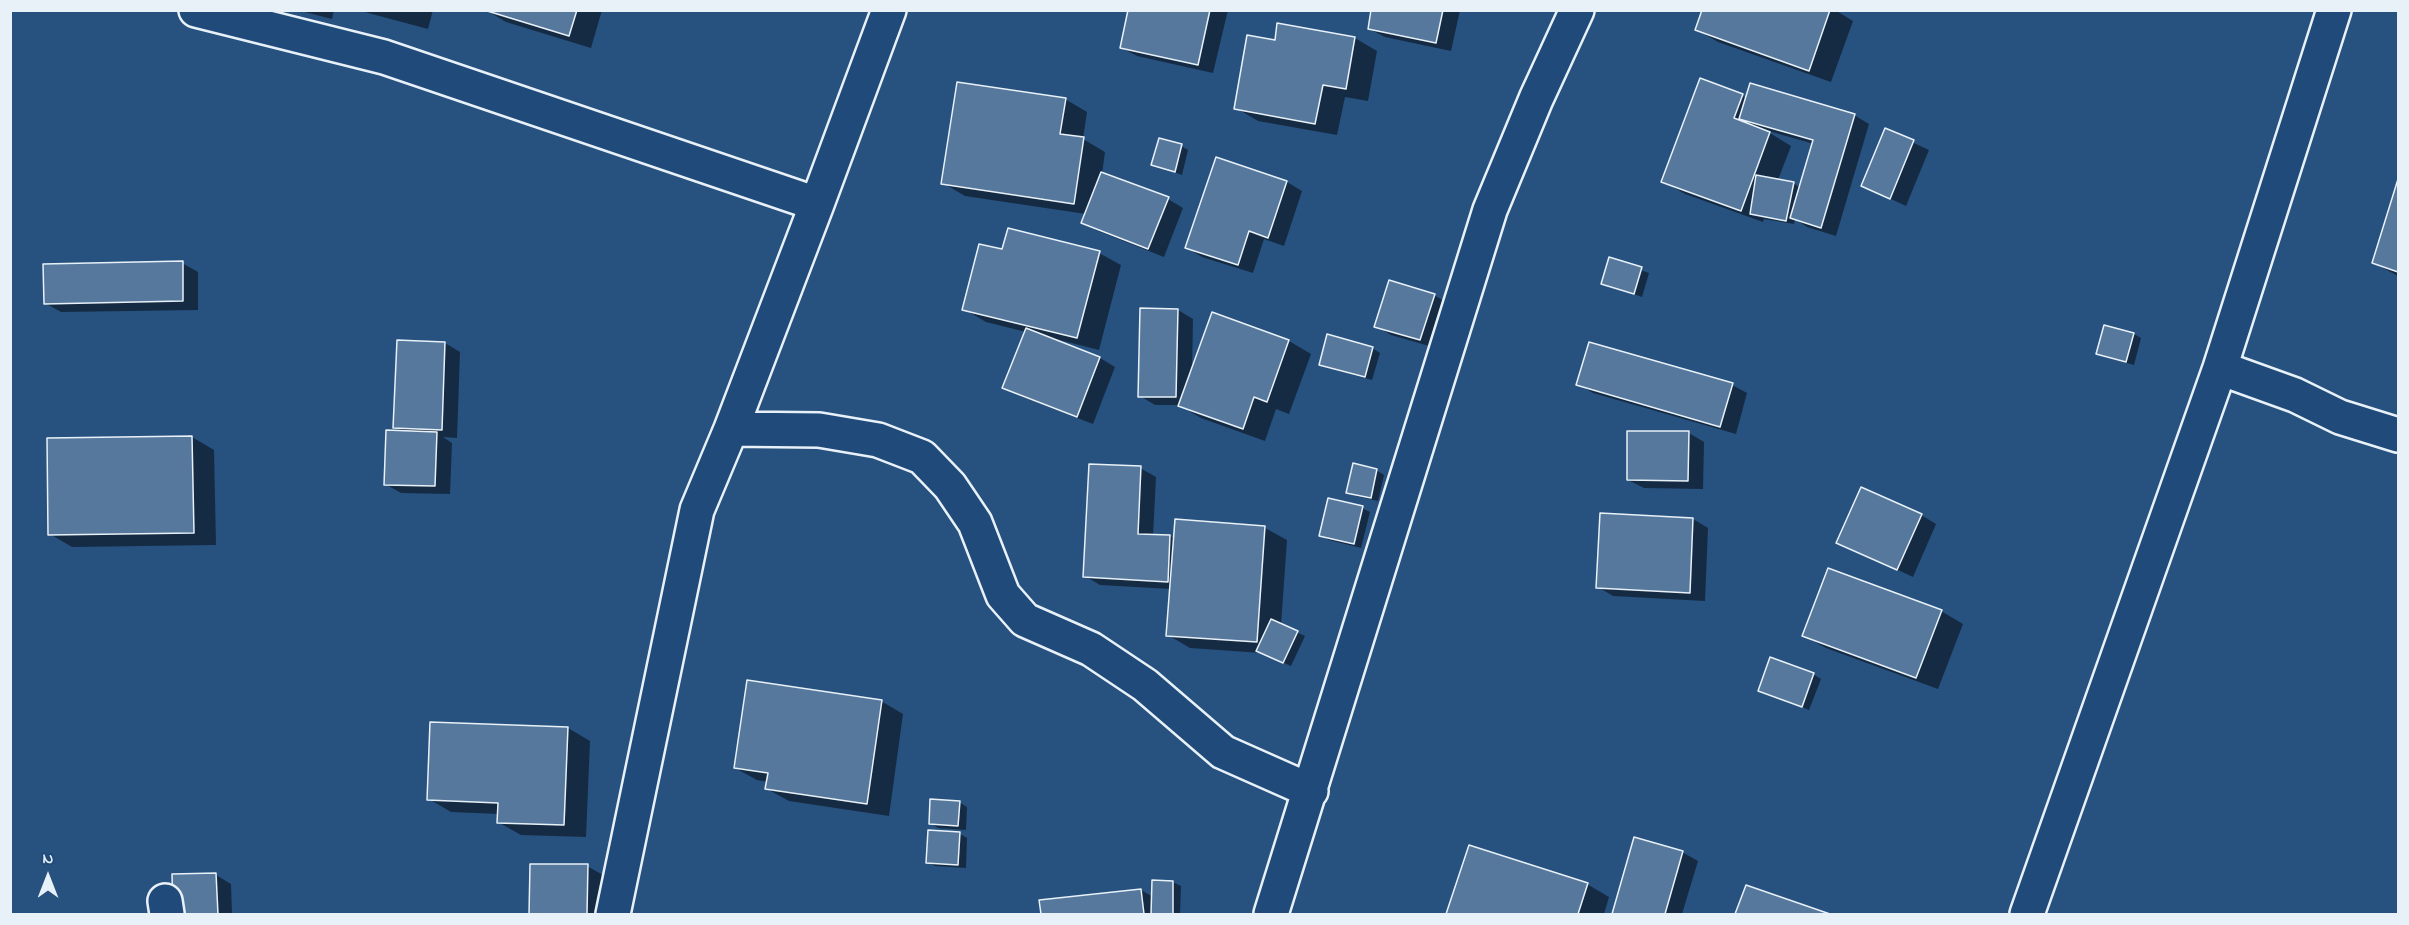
<!DOCTYPE html>
<html>
<head>
<meta charset="utf-8">
<style>
  body { margin:0 }
  #map { position:relative; width:2409px; height:925px; overflow:hidden; background:#27517f; font-family:"Indie Flower",sans-serif }
  canvas { display:block }
  .frame { position:absolute; inset:0; border:12px solid #e8f1f8; pointer-events:none }
  .north { position:absolute; left:18px; top:847px; width:60px; height:60px; -webkit-text-stroke:4px #1f4a7a; paint-order:stroke; rotate:0deg; font-size:16px; font-weight:700; line-height:24px; text-align:center; color:#e8f1f8 }
  .north::after { content:''; display:block; margin:auto; width:21px; height:27px; background:#e8f1f8; clip-path:polygon(50% 0,100% 100%,50% 72%,0 100%) }
</style>
</head>
<body>
<div id="map">
<canvas width="2409" height="925"></canvas>
<div class="frame"></div>
<div class="north">N</div>
</div>
<script>
const c = document.querySelector('canvas').getContext('2d');
c.lineJoin = 'round';
function fill(path, color) { c.fillStyle = color; c.fill(path, 'evenodd'); }
function trace(path, color, width, dash) { c.strokeStyle = color; c.lineWidth = width; c.lineCap = dash ? 'butt' : 'round'; c.setLineDash(dash || []); c.stroke(path); }
fill(new Path2D(`
  M297,10H334L332,19Z
  M357,10H433L428,29Z
  M486,10H602L591,48L506,22Z
  M1130,10H1228L1213,73L1137,56L1122,48Z
  M1373,10H1460L1451,51L1385,37L1369,29Z
  M1703,10H1835L1853,21L1831,82L1718,42L1696,29Z
  M1355,38L1377,51L1368,101L1345,97L1337,135L1258,121L1236,108L1276,41Z
  M1701,80L1747,98L1854,115L1869,124L1836,236L1807,227L1795,219L1794,224L1764,219L1763,222L1685,194L1663,181ZM1765,130L1814,144L1801,188L1793,183L1778,180L1791,146Z
  M1065,99L1087,112L1083,139L1105,152L1102,174L1168,199L1183,208L1164,257L1098,231L1082,223L1086,214L965,196L943,183Z
  M1886,130L1929,150L1906,206L1863,186Z
  M1181,146L1188,150L1182,175L1153,164Z
  M1216,159L1287,182L1302,191L1284,246L1264,239L1253,273L1202,257L1187,248Z
  M2398,184V276L2374,263Z
  M1004,251L1099,253L1121,265L1099,350L1056,339L1055,341L1100,358L1115,367L1093,424L1020,396L1004,387L1026,332L986,322L964,309Z
  M1610,259L1649,273L1642,297L1603,283Z
  M182,263L198,272V310L61,312L45,303Z
  M1434,295L1449,304L1436,348L1391,335L1376,326Z
  M1178,310L1193,319L1192,370L1213,314L1289,341L1311,354L1289,414L1276,409L1265,441L1201,418L1179,405H1155L1140,396Z
  M2105,326L2134,334L2141,338L2134,365L2105,357L2097,353Z
  M398,341L445,343L460,352L457,438L443,437L452,443L450,494L401,493L385,484L404,432L395,427Z
  M1372,348L1380,353L1372,380L1328,368L1320,364Z
  M1578,384L1732,385L1747,393L1736,434L1593,393Z
  M1689,433L1704,442L1703,489L1644,488L1628,480Z
  M192,437L214,450L216,545L72,547L50,534Z
  M1140,468L1156,477L1153,536H1170L1175,539L1265,528L1287,540L1281,625L1305,636L1291,666L1262,653L1190,648L1168,635L1171,589L1100,585L1085,576Z
  M1376,470L1384,475L1378,501L1356,496L1348,492Z
  M1362,508L1370,512L1361,548L1329,540L1321,536Z
  M1921,515L1936,524L1913,577L1838,542Z
  M1693,519L1708,528L1705,601L1613,596L1598,587Z
  M1941,611L1963,624L1938,689L1826,648L1804,636Z
  M1813,674L1821,679L1809,710L1760,690Z
  M881,701L903,714L889,816L789,801L767,789L768,782L757,780L735,768Z
  M568,728L590,741L586,837L521,835L498,822L499,814L451,812L429,799Z
  M959,802L967,807L966,830L938,828L930,823Z
  M929,832L960,834L967,838L966,868L935,866L927,862Z
  M1635,839L1682,852L1698,861L1682,914H1614Z
  M1470,847L1587,884L1609,897L1604,914H1448Z
  M531,865L587,866L603,875L602,914H530Z
  M216,875L231,884L232,914H175Z
  M1153,881L1173,882L1181,886L1180,914H1042L1041,902L1141,890L1153,897Z
  M1747,887L1826,914H1737Z`), '#0007');
const building = new Path2D(`
  M484,10H577L569,36Z
  M1128,10H1210L1198,65L1120,48Z
  M1371,10H1443L1436,43L1368,29Z
  M1702,10H1830L1809,71L1695,30Z
  M1277,23L1355,37L1346,89L1323,85L1315,124L1234,109L1247,35L1275,40Z
  M1700,78L1743,94L1734,118L1770,132L1741,211L1661,182Z
  M957,82L1066,98L1060,134L1084,137L1074,204L941,184Z
  M1750,83L1855,114L1821,228L1790,218L1813,140L1739,119Z
  M1885,128L1914,140L1890,199L1861,186Z
  M1159,138L1182,144L1175,172L1151,165Z
  M1216,157L1287,181L1268,238L1249,231L1238,265L1185,248Z
  M1101,172L1169,197L1148,249L1081,223Z
  M1756,175L1794,182L1786,221L1750,214Z
  M2398,179V272L2372,263Z
  M1008,228L1100,251L1077,338L962,310L979,244L1002,249Z
  M1609,257L1642,267L1634,294L1601,284Z
  M183,261V301L44,304L43,264Z
  M1389,280L1435,294L1420,340L1374,327Z
  M1140,308L1178,309L1176,397H1138Z
  M1212,312L1289,340L1267,402L1254,397L1243,429L1178,406Z
  M2104,325L2134,333L2126,362L2096,354Z
  M1026,328L1100,357L1077,417L1002,388Z
  M1327,334L1373,347L1365,377L1319,365Z
  M397,340L445,342L442,430L393,428Z
  M1589,342L1733,383L1720,427L1576,385Z
  M386,430L437,432L435,486L384,485Z
  M1627,431H1689L1688,481L1627,480Z
  M192,436L194,533L48,535L47,438Z
  M1353,463L1377,469L1371,498L1346,493Z
  M1089,464L1141,466L1138,534L1170,535L1168,582L1083,577Z
  M1861,487L1922,514L1897,570L1836,543Z
  M1328,498L1363,506L1354,544L1319,536Z
  M1600,513L1693,518L1690,593L1596,588Z
  M1175,519L1265,526L1257,642L1166,636Z
  M1828,568L1942,610L1916,678L1802,636Z
  M1271,619L1298,631L1283,663L1256,651Z
  M1770,657L1814,673L1802,707L1758,691Z
  M747,680L882,700L867,804L765,789L768,773L734,768Z
  M430,722L568,727L564,825L497,823L498,803L427,800Z
  M930,799L960,801L958,826L929,824Z
  M928,830L960,832L958,865L926,863Z
  M1634,837L1683,851L1665,914H1612Z
  M1469,845L1588,883L1578,914H1446Z
  M530,864H588L587,914H529Z
  M216,873L218,914H173L172,874Z
  M1152,880L1173,881V914H1151Z
  M1746,885L1830,914H1735Z
  M1141,889L1144,914H1041L1039,900Z`);
fill(building, '#57789d');
trace(building, '#e8f1f8', 1.5);
const minor = new Path2D(`
  M196,10L384,57L817,204
  M2220,368L2295,395L2340,417L2398,435
  M731,429L819,430L878,440L922,457L950,486L975,523L1003,595L1025,620L1091,649L1145,685L1223,752L1311,791
  M165,901L167,914
  M613,914L697,510L731,429L817,204L889,10
  M1271,914L1490,210L1536,99L1577,10
  M2027,914L2220,368L2334,10`);
trace(minor, '#e8f1f8', 38);
trace(minor, '#1f4a7a', 33);
</script>
</body>
</html>
